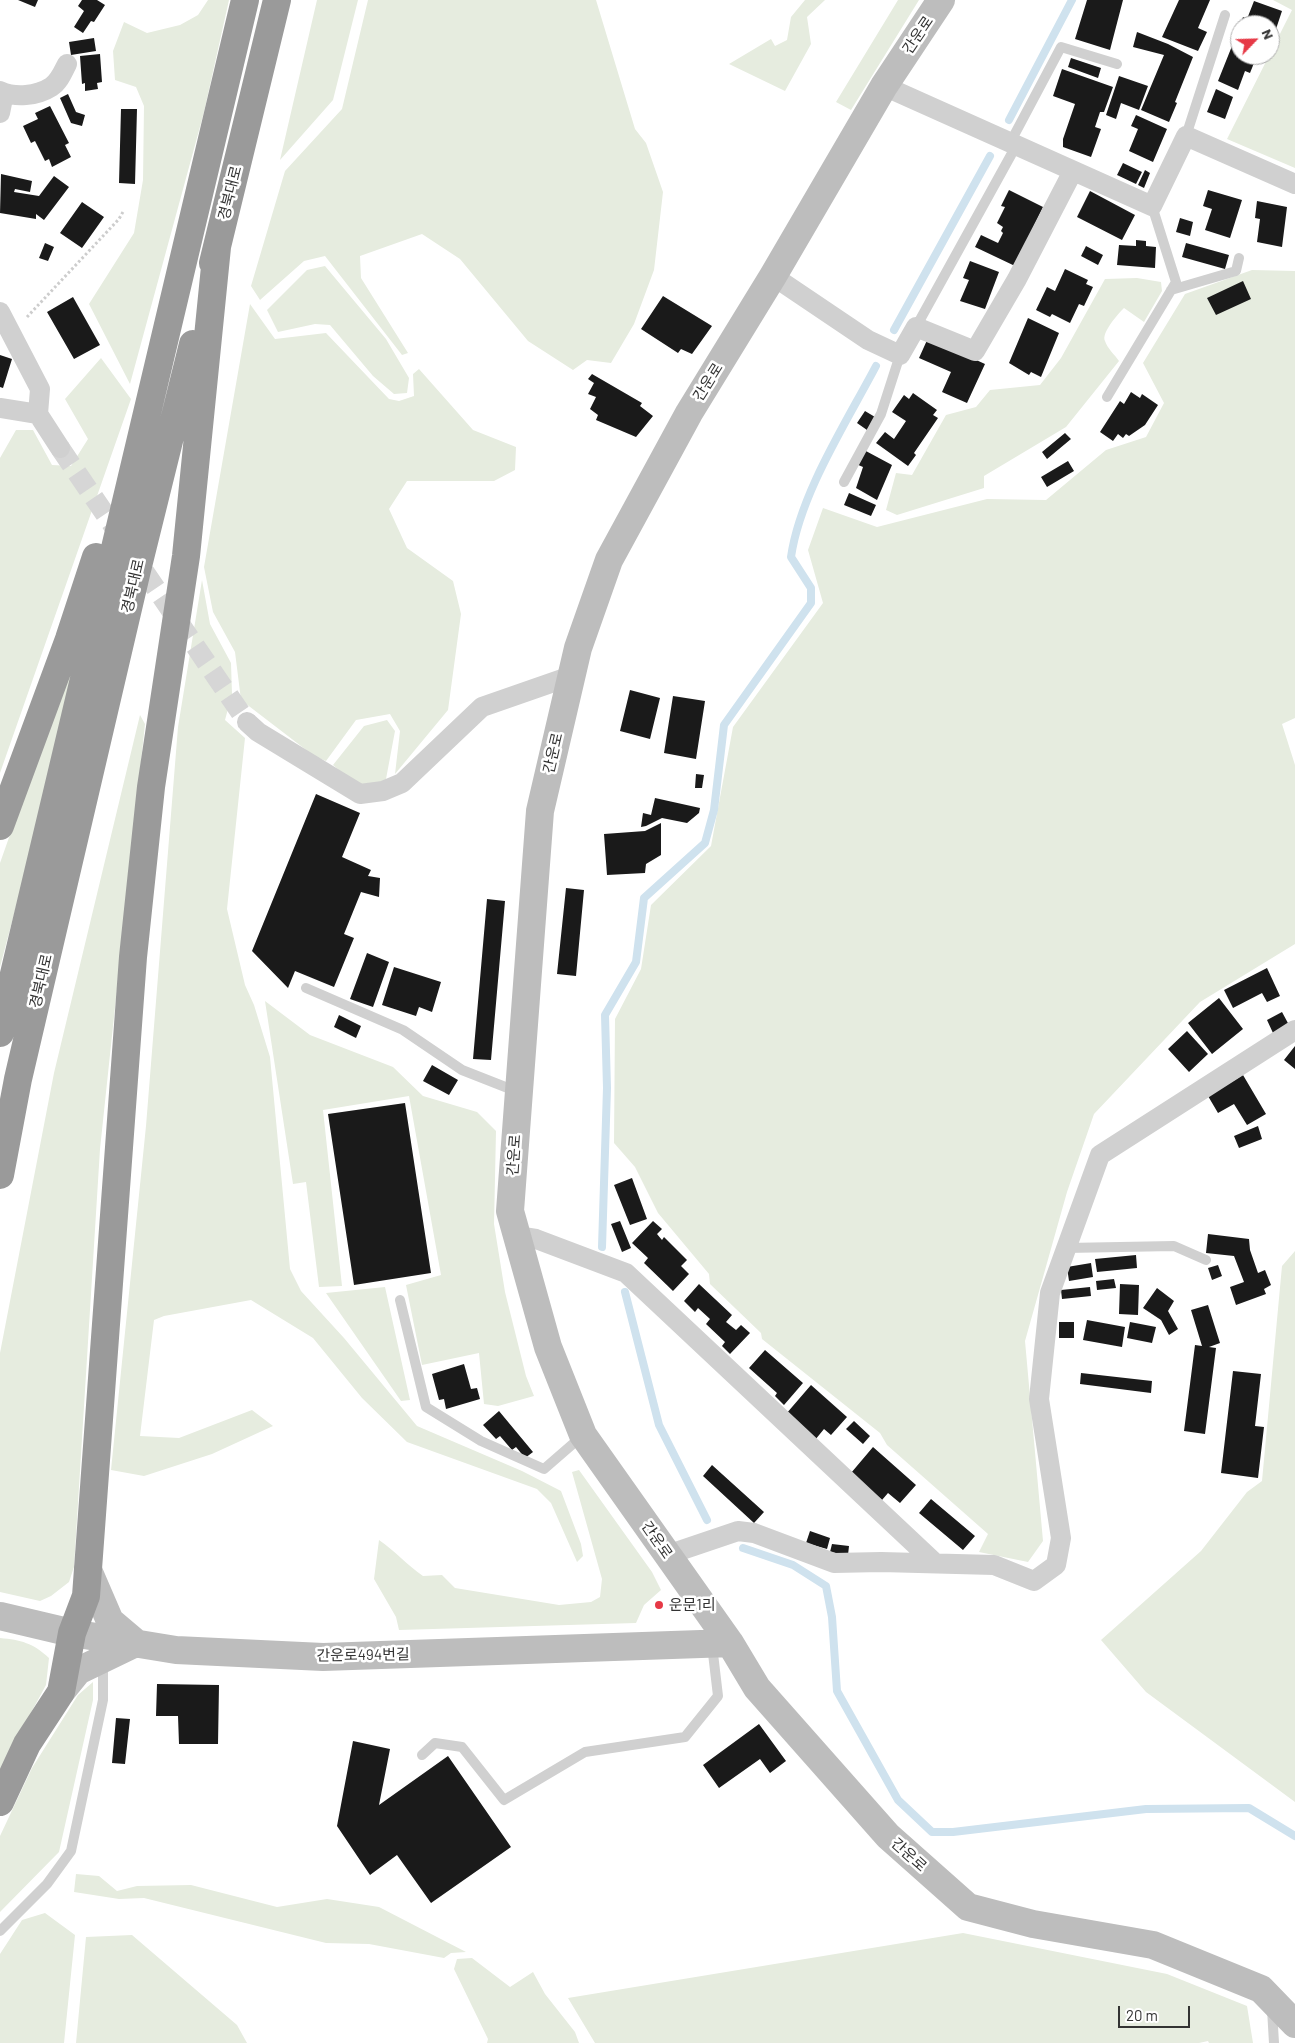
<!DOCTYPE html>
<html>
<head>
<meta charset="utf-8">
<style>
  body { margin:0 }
  #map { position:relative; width:1295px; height:2043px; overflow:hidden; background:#fff; font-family:Barlow,sans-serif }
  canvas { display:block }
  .north { position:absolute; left:1230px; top:15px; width:50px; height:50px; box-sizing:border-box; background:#fff; border:1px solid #adadad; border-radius:50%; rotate:66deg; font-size:14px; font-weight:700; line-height:20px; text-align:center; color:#333 }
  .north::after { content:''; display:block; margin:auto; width:18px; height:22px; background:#e63946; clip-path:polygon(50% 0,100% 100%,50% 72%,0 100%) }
  .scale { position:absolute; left:1118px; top:2006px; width:72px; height:22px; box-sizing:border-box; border:2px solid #333; border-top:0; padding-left:6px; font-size:15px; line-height:18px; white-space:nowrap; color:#333; -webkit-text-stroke:4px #fff; paint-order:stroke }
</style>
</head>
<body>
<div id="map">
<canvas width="1295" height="2043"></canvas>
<div class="north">N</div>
<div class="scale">20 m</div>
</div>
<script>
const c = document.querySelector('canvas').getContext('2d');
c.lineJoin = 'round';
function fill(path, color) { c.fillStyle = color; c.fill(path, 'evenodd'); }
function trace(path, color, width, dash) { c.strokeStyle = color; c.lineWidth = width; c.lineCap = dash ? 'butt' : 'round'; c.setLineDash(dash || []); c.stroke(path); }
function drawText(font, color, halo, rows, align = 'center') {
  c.font = font + ' Barlow,"Noto Sans KR",sans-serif'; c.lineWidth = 5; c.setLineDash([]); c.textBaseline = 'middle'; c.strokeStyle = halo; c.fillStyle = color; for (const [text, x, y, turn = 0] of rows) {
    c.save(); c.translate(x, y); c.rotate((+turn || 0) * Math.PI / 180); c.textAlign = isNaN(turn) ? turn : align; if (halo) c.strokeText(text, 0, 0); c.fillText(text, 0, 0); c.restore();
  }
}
fill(new Path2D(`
  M208,0H229L204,112L130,384L89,304L134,233L143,180L144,106L136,87L115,80L113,51L124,22L147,33L180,25L198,15Z
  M317,0H358L333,100L280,160Z
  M368,0H596L635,129L646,143L663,192L654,270L634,324L611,363L587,360L573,370L528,341L460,259L422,234L360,256L361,278L408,353L402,355L325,256L304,261L260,300L251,286L285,171L342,109Z
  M805,0H825L807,17L811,44L785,91L729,64L771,39L775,46L787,40L791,17Z
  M898,0H919L851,110L836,102Z
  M1273,0H1295V168L1227,139L1292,10Z
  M325,266L386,339L409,378L407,393L394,394L373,376L330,325L315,324L278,332L267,310L307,270Z
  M1252,270L1295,271V718L1282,724L1295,765V944L1200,1002L1094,1114L1067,1192L1025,1341L1043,1541L1028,1562L979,1552L988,1534L887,1445L880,1433L762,1339L761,1333L710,1284L709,1274L658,1213L635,1167L614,1143L615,1019L641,969L651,905L711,846L733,727L823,603L808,550L823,508L877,527L987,499L1046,500L1106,450L1146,437L1164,403L1143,363L1185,294Z
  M1137,278L1161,282L1162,291L1144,322L1124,308C1118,314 1101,333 1105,341C1107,348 1115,355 1119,361L1066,427L984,476V488L897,515L886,510L896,473L912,475L946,415L976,407L990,390L1040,385L1061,358L1105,279Z
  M250,304L275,339L326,333L389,399L399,401L414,396L413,374L419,369L473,430L516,447L515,470L494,481H407L389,509L407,548L453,581L461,614L448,710L395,774L400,731L390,714L356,720L326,761L314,756L241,700L235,652L213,612L204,567Z
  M101,358L131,399L0,773V458L16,430H33L52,465L71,466L88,439L65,399Z
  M202,580L210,624L231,663L232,694L225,720L245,738L227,909L245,985L254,1005L270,1057L290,1269L301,1291L344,1338L417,1426L522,1471L561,1491L581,1544L583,1556L577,1562L551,1503L537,1489L407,1442L362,1398L313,1338L251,1300L164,1316L154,1320L140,1436L179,1438L252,1410L273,1426L212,1454L144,1476L111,1470L146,1126L178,727Z
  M67,673L75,675L68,710L0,967V863Z
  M140,715L145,724L100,1149L74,1567L69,1582L51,1596L40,1601L0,1592V1353L54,1073Z
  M387,720L395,731L386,779L375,788L356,785L333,765L364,726Z
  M265,1001L310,1035L393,1067L423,1096L477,1112L496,1131L494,1224L505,1292L526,1376L534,1396L498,1406L484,1404L479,1353L422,1365L406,1285L441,1275L409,1096L323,1110L342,1286L319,1287L306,1182L293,1184Z
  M1295,1251V1802L1146,1692L1101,1640L1201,1551L1247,1492L1262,1481L1282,1266Z
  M385,1287L410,1400L401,1401L326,1293Z
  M579,1470L652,1572L661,1590L644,1605L636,1623L399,1630L396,1617L374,1579L379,1540C395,1551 407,1565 423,1576L442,1575L455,1588L559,1605L591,1602L600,1597L602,1579L572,1472Z
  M0,1638C21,1640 33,1643 49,1658L46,1685L0,1770Z
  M93,1682V1700L59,1852L0,1912V1836L32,1768L78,1695Z
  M76,1874L99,1876L117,1891L137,1886L191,1885L277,1907L327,1899L379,1907L466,1952L451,1953L444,1958L369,1944L326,1943L144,1898L119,1899L74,1892Z
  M45,1913L75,1935L64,2043H0V1954L22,1920Z
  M963,1933L1167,1974L1247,2006L1253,2043H1209L1208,2041L1199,2043H595L568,1998Z
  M132,1935L237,2025L247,2043H76L86,1937Z
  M472,1958L510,1987L533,1972L545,1994L575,2032L579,2043H487L488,2039L454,1969L457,1959Z`), '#e6ecdf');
trace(new Path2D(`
  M1009,120L1072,0
  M894,330L990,156
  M602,1247L607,1088L605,1015L636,962L644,898L705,843L714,810L724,725L811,603V588L791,557C800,494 846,423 876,366
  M625,1292L659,1425L707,1520
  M743,1548L793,1565L826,1586L832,1617L837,1691L898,1800L932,1832H953L1146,1809L1249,1808L1295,1836`), '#cfe2ee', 8);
fill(new Path2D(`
  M18,0H38L35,7Z
  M82,0H97L105,5L94,22L91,21L83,33L74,27L84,11L78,6Z
  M1087,0H1123L1110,50L1075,39Z
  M1179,0H1210L1198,28L1207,32L1198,51L1162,37Z
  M1254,1L1282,11L1276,29L1272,27L1270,32V25H1240L1243,17L1247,19Z
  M1240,26V55H1262L1260,59L1256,58L1250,73L1245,71L1238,90L1218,81Z
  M1137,32L1168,44L1193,57L1175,102L1177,103L1169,122L1141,110L1164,55L1133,47Z
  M94,38L96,51L71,55L69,42Z
  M100,54L102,82L97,83L98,89L85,91V83L82,84L80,56Z
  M1071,58L1101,68L1098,78L1068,67Z
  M1062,69L1113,87L1104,112H1100L1095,127L1101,129L1091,157L1063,147V139L1075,104L1053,96Z
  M1119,76L1148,86L1139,110L1121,103L1116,119L1106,115Z
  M1216,89L1233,97L1225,119L1207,112Z
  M68,94L76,112L85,115L82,126L71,123L60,98Z
  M50,106L69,143L65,145L71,157L52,167L49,159L45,161L35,141L31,143L23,126L38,119L35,113Z
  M121,109H137L135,184L119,183Z
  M1136,115L1167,129L1153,162L1129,151L1138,129L1131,126Z
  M1123,163L1142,172L1136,184L1117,175Z
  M1145,170L1150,173L1144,188L1138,185Z
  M1,174L32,181L30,192L15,189L14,192L39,196L54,176L69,187L44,220L36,214V219L0,213Z
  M1009,190L1043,207L1015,266L975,247L981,235L998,243L1003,233L1001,231L1003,227L997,223L1005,207L1001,206Z
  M1208,190L1242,200L1230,238L1205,230L1212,209L1203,206Z
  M1090,191L1135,215L1122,240L1077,217Z
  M1257,201L1287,207L1282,247L1257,242L1260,219L1255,218Z
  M82,202L104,217L82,248L60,233Z
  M1180,218L1193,222L1190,236L1176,232Z
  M1136,240L1146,241V246L1156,247L1155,268L1117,265L1119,245L1136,246Z
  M45,243L54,247L48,261L39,258Z
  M1186,243L1229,255L1225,269L1182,257Z
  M1086,246L1103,255L1098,265L1081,256Z
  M970,261L999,272L985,309L960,301L969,280L963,278Z
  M1065,269L1088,280L1086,284L1093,287L1084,306L1079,304L1070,323L1052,314L1050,317L1036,310L1047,287L1055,291Z
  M1243,281L1251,299L1216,315L1207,298Z
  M663,296L712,326L692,354L681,349L678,353L641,329Z
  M73,297L100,345L74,359L47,312Z
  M1028,318L1059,333L1041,377L1031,372L1029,375L1009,363Z
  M928,338L985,364L967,403L942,392L951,372L919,358Z
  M0,355L12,359L3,388L0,387Z
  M592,374L642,403L640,406L653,416L636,437L596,420L598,415L590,409L596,397L588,394L594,383L588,379Z
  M1131,392L1140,398L1142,394L1158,405L1145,425L1129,436L1126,434L1123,438L1118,434L1113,441L1100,432L1120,401L1124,404Z
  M913,393L937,410L933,415L938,418L914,453L916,455L908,466L876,443L885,432L894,439L906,421L892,412L904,395L909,399Z
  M865,411L875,417L867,430L857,423Z
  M1065,433L1071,439L1047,459L1042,452Z
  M864,450L892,465L877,500L856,488L863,467L856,464Z
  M1068,461L1074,471L1047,487L1041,477Z
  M849,493L876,505L871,516L844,505Z
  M630,690L660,698L650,739L620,731Z
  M673,696L705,701L696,759L664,753Z
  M696,774L704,775L702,788H695Z
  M316,794L360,813L342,857L371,870L368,876L380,878L379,897L361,892L344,934L354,938L334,987L295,971L288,988L252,951Z
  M655,798L700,808L699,813L687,823L662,818L646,826L641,827L643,813L651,815Z
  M661,823V855L646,864L645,873L607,875L604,834L645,831Z
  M566,888L584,890L576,976L557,974Z
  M487,899L505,901L491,1060L473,1059Z
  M367,953L389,962L373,1007L350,999Z
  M394,967L441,982L432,1012L419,1007L416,1016L382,1005Z
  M1267,968L1280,996L1267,1002L1262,993L1233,1008L1224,990Z
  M1219,998L1243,1029L1212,1054L1188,1023Z
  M1282,1012L1289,1025L1273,1033L1267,1020Z
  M339,1015L361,1026L356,1038L334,1027Z
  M1187,1031L1208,1054L1189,1072L1168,1049Z
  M1295,1046V1069L1284,1060Z
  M432,1065L458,1080L449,1095L423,1081Z
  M1243,1075L1266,1114L1247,1125L1234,1104L1218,1113L1208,1096Z
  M405,1103L431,1273L354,1285L328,1114Z
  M1258,1126L1262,1139L1239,1148L1234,1136Z
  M632,1178L647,1219L630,1225L614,1185Z
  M620,1221L631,1248L622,1252L611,1224Z
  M653,1221L662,1229L657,1234L662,1240L664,1237L687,1260L681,1266L689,1274L673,1291L644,1263L648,1258L632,1243Z
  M1208,1234L1249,1239L1250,1250L1258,1273L1265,1270L1271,1285L1264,1289L1266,1294L1236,1305L1230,1287L1244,1282L1234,1256L1206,1253Z
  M1136,1255L1137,1268L1097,1272L1095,1259Z
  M1091,1263L1093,1277L1069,1281L1067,1267Z
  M1218,1265L1222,1276L1212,1280L1208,1268Z
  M1114,1279L1116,1288L1097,1290L1096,1281Z
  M699,1284L732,1315L726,1322L736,1330L741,1325L750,1333L730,1354L722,1346L725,1342L706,1324L710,1319L698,1308L695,1312L684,1301Z
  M1120,1284L1139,1285L1138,1315L1119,1314Z
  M1090,1287L1091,1296L1062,1299L1061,1290Z
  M1157,1288L1174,1301L1168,1311L1178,1329L1169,1335L1161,1320L1143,1308Z
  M1208,1305L1220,1343L1209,1347L1216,1348L1205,1434L1184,1431L1195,1345L1202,1346L1191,1310Z
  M1087,1320L1125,1327L1122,1347L1083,1340Z
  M1059,1322H1074V1338H1059Z
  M1130,1322L1156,1327L1152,1343L1127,1338Z
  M765,1350L803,1383L784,1405L775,1396L777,1393L749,1368Z
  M464,1364L471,1389L477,1388L480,1399L446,1409L444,1399L439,1400L432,1374Z
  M1233,1371L1261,1374L1255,1426L1264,1427L1258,1478L1221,1473Z
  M1081,1373L1152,1381L1151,1393L1080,1384Z
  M811,1385L847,1417L831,1435L824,1429L815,1440L786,1414Z
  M499,1411L533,1452L525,1458L516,1447L512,1450L500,1436L496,1439L483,1425Z
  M854,1421L870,1436L863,1444L846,1429Z
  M873,1447L916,1485L900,1503L888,1493L882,1500L851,1473Z
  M712,1465L764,1512L754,1523L703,1476Z
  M931,1499L975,1536L963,1550L919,1513Z
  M810,1531L830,1538L827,1549L806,1543Z
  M832,1544L849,1546L848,1555L830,1552Z
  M157,1684L219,1685L218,1744H179L178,1716H156Z
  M116,1718L130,1719L125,1764L112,1763Z
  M759,1724L786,1761L770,1773L760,1759L719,1788L703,1765Z
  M353,1741L390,1749L379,1805L448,1756L511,1847L431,1903L397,1855L370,1875L337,1826Z`), '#1a1a1a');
trace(new Path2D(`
  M60,448L247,722`), '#d6d6d6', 20, [20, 10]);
trace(new Path2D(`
  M27,317L119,219L124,210`), '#cdcdcd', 3, [2.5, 2.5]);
trace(new Path2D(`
  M1186,136L1225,15
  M1010,143L1061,47L1117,64
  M1171,290L1236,271L1239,258
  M916,327L1016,146
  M1107,397L1176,282L1152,206
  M844,482L881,414L900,355
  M306,988L403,1030L462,1070L518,1092
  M1066,1248L1174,1246L1206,1260
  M400,1300L426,1407L481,1441L544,1469L582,1436
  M422,1755L435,1743L462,1747L504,1800L585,1752L685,1737L718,1696L712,1645
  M0,1931L47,1884L71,1851L103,1700V1662
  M1272,2009L1274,2043`), '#d0d0d0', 10);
trace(new Path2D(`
  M884,86L1152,206L1186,136L1295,184
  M0,91C15,98 37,96 51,87C59,82 63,72 67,64
  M0,113L4,93
  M773,276L868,340L900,355L916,327L975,351L1017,279L1073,171
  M0,312L40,389L38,414
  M0,408L38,414L60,448
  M247,722L258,732L360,794L383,791L402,783L482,707L571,676
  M517,1236L536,1239L626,1273L935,1563
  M667,1555L738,1531L754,1533L834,1563L881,1562L994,1565L1034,1581L1056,1565L1061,1538L1039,1399L1050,1293L1100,1155L1295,1030`), '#d0d0d0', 20);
trace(new Path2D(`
  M941,0L884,86L773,276L689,413L609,560L578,648L540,811L510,1211L548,1347L583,1435L730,1643L757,1688L888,1836L968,1907L1033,1924L1153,1945L1261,1989L1295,2024
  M0,1616L72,1633L176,1650L323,1657L730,1643
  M61,1692L78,1671L136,1643L110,1621L88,1570`), '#bdbdbd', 28);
trace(new Path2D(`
  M213,263L277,0
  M0,826L69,639L96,557
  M0,1033L245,0
  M0,1175L18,1079L137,570L193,344
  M0,1802L27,1744L61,1692L72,1633L86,1596L133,957L151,787L186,556L217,247`), '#9a9a9a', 28);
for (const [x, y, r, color] of [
  [659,1605,5,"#e63946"]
]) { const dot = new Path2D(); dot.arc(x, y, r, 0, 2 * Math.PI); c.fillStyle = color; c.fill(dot); trace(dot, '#fff', 2); }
drawText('15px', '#333', '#fff', [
  ["간운로",918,35,-56],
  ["경북대로",230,193,-76],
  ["간운로",708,382,-58],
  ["경북대로",133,586,-77],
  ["간운로",553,753,-77],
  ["경북대로",41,981,-77],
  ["간운로",514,1155,-86],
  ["간운로",657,1540,55],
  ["간운로494번길",363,1655,-1],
  ["간운로",909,1855,42]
]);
drawText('15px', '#333', '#fff', [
  ["운문1리",669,1605]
], 'left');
</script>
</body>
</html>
